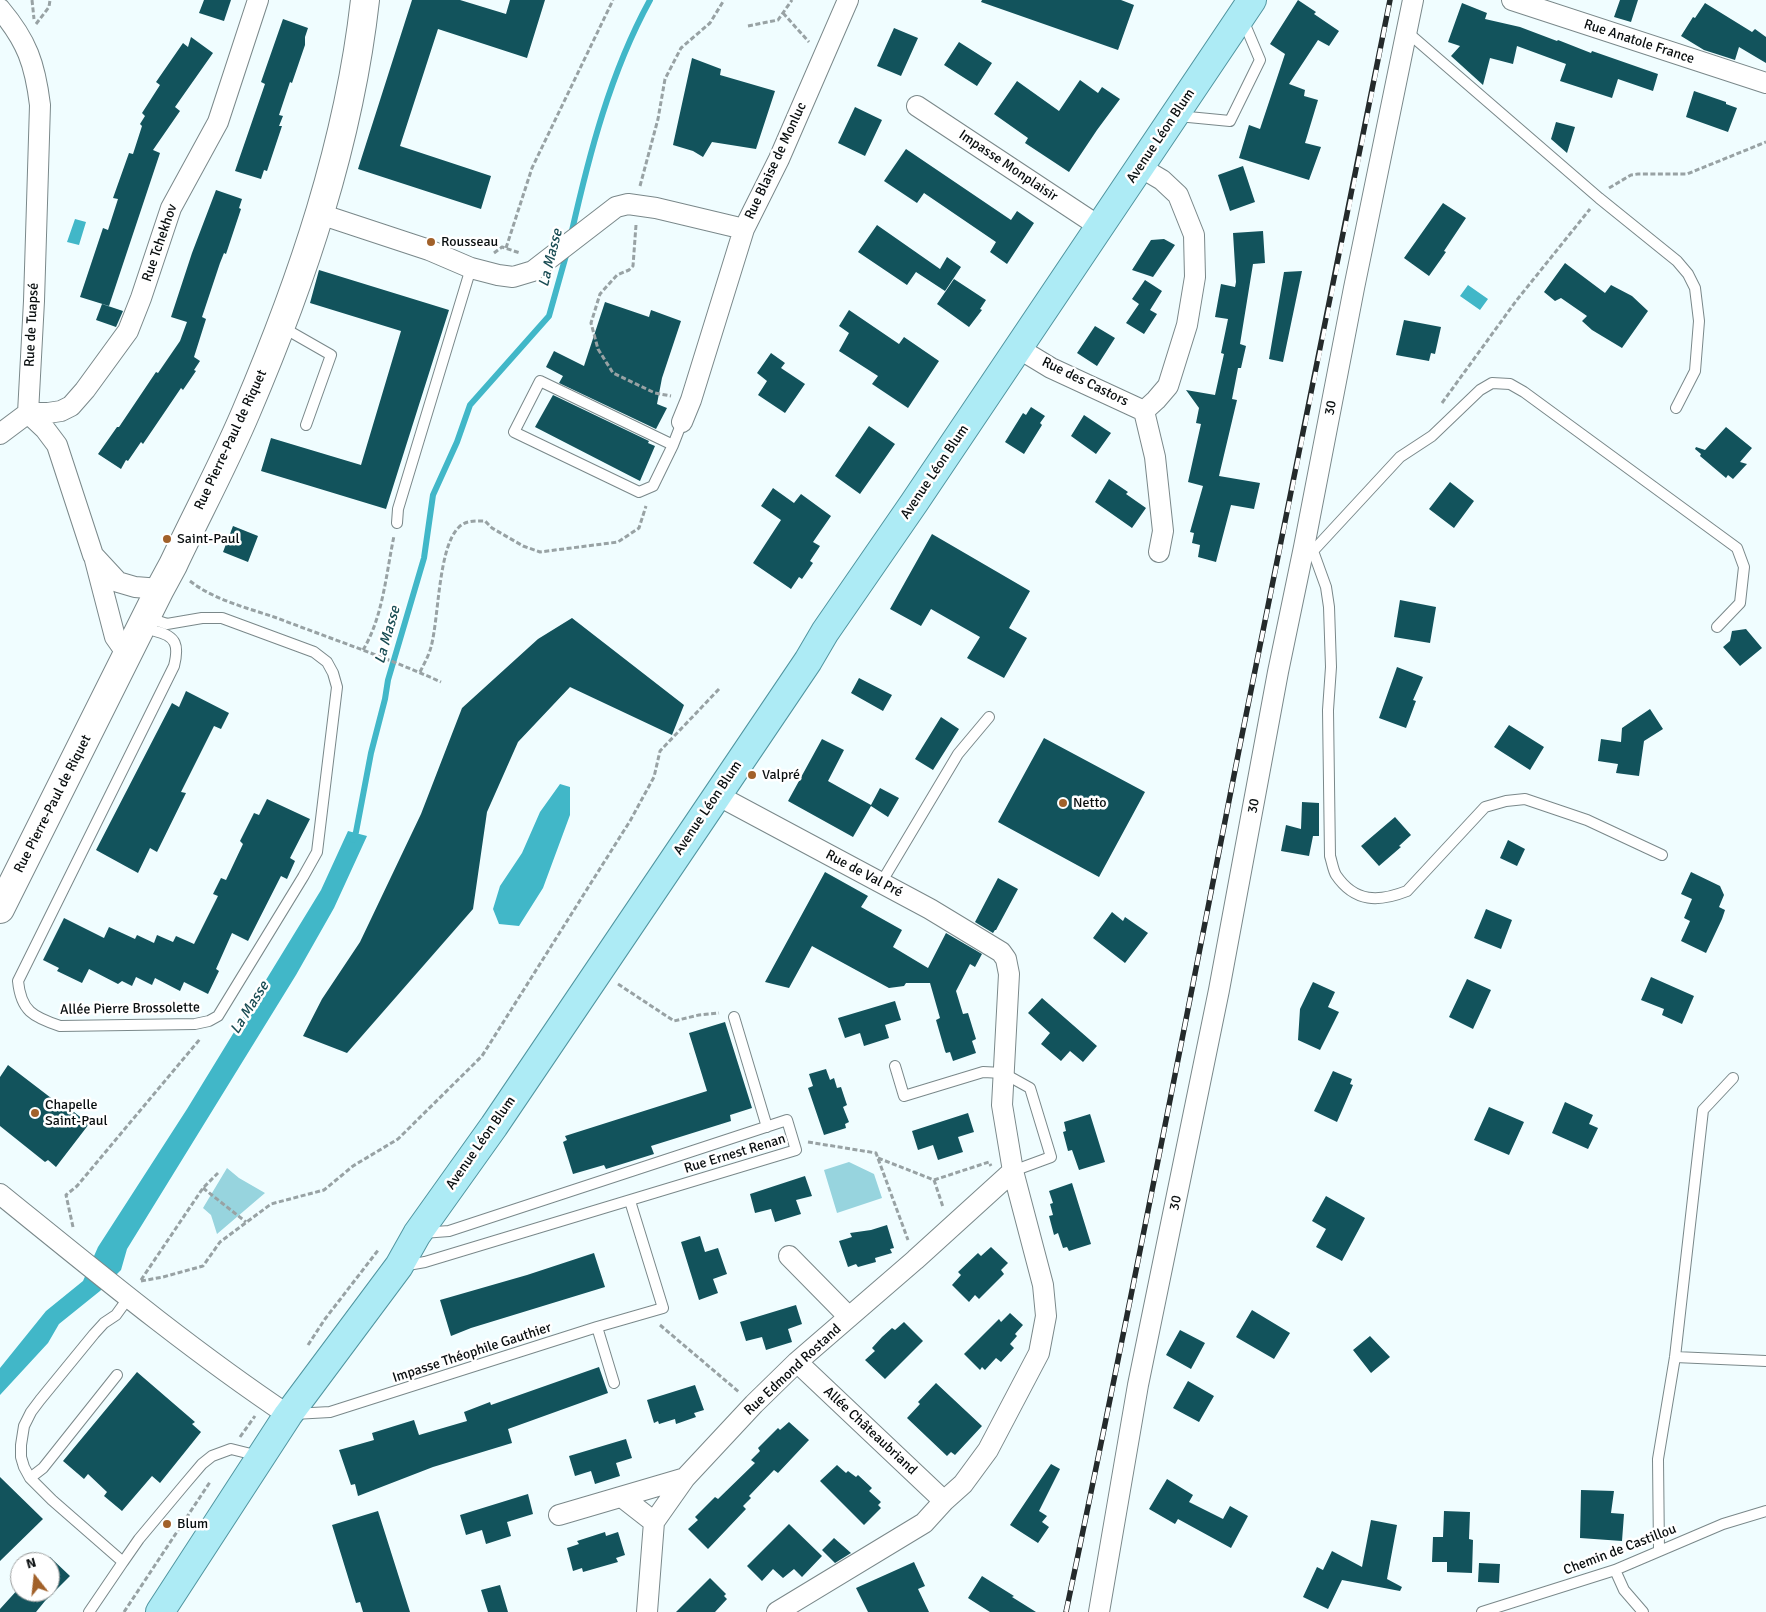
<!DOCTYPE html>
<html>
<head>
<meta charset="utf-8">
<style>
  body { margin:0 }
  #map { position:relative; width:1766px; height:1612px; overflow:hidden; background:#f0fdff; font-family:Signika,sans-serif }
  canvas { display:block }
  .north { position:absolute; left:10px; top:1552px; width:50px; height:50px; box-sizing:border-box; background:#fff; border:1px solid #9d9f9f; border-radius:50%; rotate:344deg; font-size:14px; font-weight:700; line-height:20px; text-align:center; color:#090e0f }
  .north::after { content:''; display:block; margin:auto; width:18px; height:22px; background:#a1612a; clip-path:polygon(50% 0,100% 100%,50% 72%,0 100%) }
</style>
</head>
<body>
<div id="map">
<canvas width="1766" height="1612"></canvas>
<div class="north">N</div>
</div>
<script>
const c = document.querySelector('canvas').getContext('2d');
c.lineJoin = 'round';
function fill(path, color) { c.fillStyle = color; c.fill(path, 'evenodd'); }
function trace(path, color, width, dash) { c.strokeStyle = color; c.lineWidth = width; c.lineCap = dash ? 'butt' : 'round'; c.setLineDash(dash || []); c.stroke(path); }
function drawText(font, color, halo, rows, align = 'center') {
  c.font = font + ' Signika,sans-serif'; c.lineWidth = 5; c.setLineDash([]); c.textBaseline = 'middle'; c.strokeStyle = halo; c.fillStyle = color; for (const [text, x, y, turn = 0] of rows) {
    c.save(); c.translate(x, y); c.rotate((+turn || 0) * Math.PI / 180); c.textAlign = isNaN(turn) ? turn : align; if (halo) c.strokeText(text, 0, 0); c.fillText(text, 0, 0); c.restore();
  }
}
fill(new Path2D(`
  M849,1162L874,1174L882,1198L837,1213L824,1170Z
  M227,1168L239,1178L265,1193L217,1234L211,1215L203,1208Z`), '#97d4de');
fill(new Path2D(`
  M75,219L86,222L79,245L67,242Z
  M1468,285L1488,299L1480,310L1460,296Z
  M560,784L570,787V815L543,888L519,926L499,924L493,909L500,886L522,853L540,812Z
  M348,831L367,836L334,908L296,975L127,1249L121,1270L100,1291L59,1324L48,1343L0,1395V1368L46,1311L83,1281L98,1247L187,1109L321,890Z`), '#41b7c8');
trace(new Path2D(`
  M571,235C589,155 610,73 650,0
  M353,840L356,832L371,753L385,699L388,680L424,558L433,495L457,442L470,405L549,316L567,252`), '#41b7c8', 6);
fill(new Path2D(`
  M204,0H231L224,21L199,13Z
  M412,0H460L506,14L510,0H545L527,58L438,29L400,146L491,176L481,209L358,169Z
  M982,0H1121L1134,5L1118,50L981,2Z
  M1298,0L1316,12L1314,14L1339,31L1329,46L1318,40L1289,84L1305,90L1304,96L1318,100L1305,143L1321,147L1309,180L1239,158L1249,125L1260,129L1285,54L1270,44Z
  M1620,0H1638L1631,22L1614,17Z
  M1462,3L1487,13L1485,19L1520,27L1557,41L1558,40L1591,53L1592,51L1658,74L1653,91L1618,79L1612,98L1560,81L1566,64L1517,46L1513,64L1490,58L1483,85L1451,56L1460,46L1448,42Z
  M1705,3L1752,32L1755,29L1766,37V63L1739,47L1735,60L1704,50L1681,36L1693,17L1695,18Z
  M283,19L308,28L305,37V45L292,83L290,82L279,115L283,116L279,126H282L267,171L264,170L261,179L235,171L265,84L261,82Z
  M894,28L918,38L901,76L877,66Z
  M191,37L213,53L175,107L180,111L153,150L160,153L109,306L80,297L103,228L108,230L118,199L113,198L129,153L133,154L142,126L140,124L145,116L142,113L160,85L156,82L183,43L188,47Z
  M959,42L992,63L977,86L944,65Z
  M692,58L721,69L720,75L775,91L756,149L712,142L703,157L693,151L673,145Z
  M1080,80L1098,93L1102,87L1120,99L1097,130L1069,172L1025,143L1028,138L994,114L1017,81L1059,111Z
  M1694,91L1726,102V104L1737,108L1728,132L1686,117Z
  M855,107L882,120L865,156L838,143Z
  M1556,122L1575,127L1567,153L1551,139Z
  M906,149L1011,220L1017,211L1034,223L1007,264L990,252L996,242L924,193L917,203L884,181Z
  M1243,166L1255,202L1230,211L1218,175Z
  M216,190L242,199L239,208L241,209L226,254L224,253L220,263L202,317L206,319L194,357L200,361L194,370L196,371L183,390L181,388L143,444L141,442L128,461L126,460L121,469L98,454L117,427H119L156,372L158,373L180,341L187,322L171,317L192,253Z
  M1443,203L1466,218L1444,251L1446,252L1429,276L1404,258Z
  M877,225L940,269L947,257L961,267L945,291L916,272L907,285L858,252Z
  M1263,231L1265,263L1253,264L1240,344L1246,346L1241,368H1238L1232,399L1237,400L1219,476L1260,483L1254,509L1231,505L1216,562L1198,557L1200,545L1192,543L1194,533L1190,532L1203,486L1188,482L1201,424L1196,423L1199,408L1186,390L1215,395L1224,354L1221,353L1228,319L1215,317L1221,284L1235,287L1236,282L1233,233Z
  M1164,239L1175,245L1153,277L1132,270L1151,240Z
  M1565,263L1605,293L1611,285L1632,296L1648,311L1622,348L1592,330L1582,321L1587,316L1561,298L1555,301L1544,292Z
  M319,270L449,310L386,509L261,471L271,438L361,465L401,331L310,303Z
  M1302,271L1283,362L1269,359L1284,272Z
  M954,279L986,300L980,309L982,310L969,327L937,304Z
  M1145,280L1162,291L1150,310L1157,314L1144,334L1126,323L1139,304L1132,299Z
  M605,302L649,317L651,310L681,321L662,378L657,404L667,408L656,429L559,383L563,376L546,367L554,351L584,366Z
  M102,304L123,311L116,327L96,320Z
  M849,310L899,344L904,337L939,361L908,408L872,384L878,376L839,351L849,333L839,326Z
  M1404,320L1441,327L1435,354L1431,353L1429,361L1396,355Z
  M1095,326L1115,338L1097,366L1077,353Z
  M771,353L785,363L781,368L805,384L785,413L758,395L767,381L757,373Z
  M553,395L649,441L648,443L655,446L640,481L535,427Z
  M1031,407L1045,416L1040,423L1042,425L1024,454L1005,442L1023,413L1026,415Z
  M1084,415L1111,433L1096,454L1071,436Z
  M869,426L895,444L860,494L835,476Z
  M1726,427L1752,448L1740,462L1747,464L1733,479L1728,475L1726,478L1700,456L1701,454L1695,449L1696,447L1705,450Z
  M1109,479L1128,492L1126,494L1146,508L1132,528L1095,502Z
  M1450,482L1474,501L1454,528L1429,509Z
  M773,488L794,503L801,494L831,516L813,542L820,546L810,561L813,563L802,579L799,577L791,589L753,563L781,520L761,506Z
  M233,526L258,536L248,562L223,552Z
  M932,534L1030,591L1009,628L1027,638L1004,678L967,658L980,637L931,609L921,626L890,609Z
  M1400,600L1436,607L1430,643L1394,637Z
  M572,618L684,705L672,735L570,687L518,742L487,812L473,909L347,1053L303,1036L322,999L360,942L421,814L462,708L538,639Z
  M1746,629L1762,648L1740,666L1723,647L1730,641L1732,631Z
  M1397,667L1423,677L1413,700L1416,701L1406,728L1379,718Z
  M859,678L892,695L883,711L851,693Z
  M186,691L229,713L221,729L214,726L181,792L186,793L157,852L150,848L138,873L96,850L172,703L179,707Z
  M1650,709L1663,729L1644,741L1639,776L1616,773L1618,764L1598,761L1601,739L1621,742L1622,728Z
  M941,717L959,729L933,770L915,759Z
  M1509,725L1544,747L1530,770L1494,747Z
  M1044,738L1145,792L1099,877L998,822Z
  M822,739L844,750L828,781L871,805L880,788L899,798L888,817L871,806L853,837L788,801Z
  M267,799L310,819L290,858L295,861L287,879L281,876L248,941L232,933L216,969L219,971L208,994L184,982L180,991L155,978L152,985L136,977L132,986L122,981L118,984L89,969L82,983L57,971L59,968L43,960L64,918L104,938L109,927L135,939L137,935L154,943L157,935L173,942L176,936L194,944L218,896L213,894L221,878L226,880L243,844L240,841L254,813L259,815Z
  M1302,802L1319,803V836H1313L1309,856L1281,851L1286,825L1301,829Z
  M1395,817L1411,835L1399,846L1401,847L1379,866L1361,846Z
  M1508,840L1525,849L1517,866L1500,858Z
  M825,872L868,896L861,907L902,930L893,947L928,968L946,933L982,954L975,967L970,964L956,991L963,1014L968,1013L976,1039L972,1041L976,1053L953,1061L950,1052L946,1053L945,1051L936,1020L940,1018L930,983H906L904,986L889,988L812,946L789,988L765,982Z
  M1691,872L1720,886L1724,895L1719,907L1725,910L1722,919L1706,953L1681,941L1690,921L1684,918L1692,899L1681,894Z
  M998,878L1018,889L996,930H995L993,933L975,922Z
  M1486,909L1512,920L1501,949L1474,938Z
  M1112,912L1123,921L1125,917L1148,933L1125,963L1093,938Z
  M1651,977L1694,996L1682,1024L1662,1015L1664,1009L1641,1000Z
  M1467,979L1491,990L1473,1029L1449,1017Z
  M1313,982L1335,992L1328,1007L1339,1012L1320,1050L1298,1040L1300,1009Z
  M1042,998L1097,1046L1083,1062L1070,1051L1061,1061L1041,1044L1050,1033L1028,1013Z
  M895,1001L901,1020L885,1025L889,1038L864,1046L860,1033L845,1038L838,1018Z
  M725,1022L752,1108L730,1115L731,1121L651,1146L654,1154L606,1169L604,1165L573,1174L563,1142L567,1140L565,1136L707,1091L689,1033Z
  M8,1065L72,1114L74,1112L89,1124L56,1167L48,1160L45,1162L0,1126V1077Z
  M826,1069L830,1080L834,1078L837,1088L841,1087L847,1105L843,1107L849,1122L845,1124L846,1128L824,1135L808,1088L813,1086L809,1074Z
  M1333,1071L1352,1079L1350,1084L1353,1085L1337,1122L1314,1111Z
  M1565,1102L1593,1115L1589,1124L1598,1128L1588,1149L1552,1133Z
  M1489,1107L1524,1122L1509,1155L1474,1140Z
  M968,1113L974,1132L958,1137L963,1152L938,1160L933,1145L918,1150L912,1131Z
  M1090,1114L1105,1162L1079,1170L1072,1150L1068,1151L1063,1132L1066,1131L1064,1122Z
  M805,1176L812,1196L796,1200L801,1214L775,1222L771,1209L755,1213L750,1194Z
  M1072,1183L1091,1244L1069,1251L1067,1247L1063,1248L1058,1233L1054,1235L1049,1216L1053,1215L1050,1204L1053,1203L1049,1191Z
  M1326,1196L1365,1218L1342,1261L1316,1247L1326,1229L1312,1221Z
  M887,1225L894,1248L890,1249L892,1253L875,1258L876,1262L858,1267L856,1264L848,1267L839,1241L852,1237L850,1233L871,1230Z
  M700,1236L705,1252L718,1248L727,1274L713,1279L718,1293L699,1300L681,1242Z
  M991,1247L1008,1263L1001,1270L1004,1274L979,1299L975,1295L969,1302L952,1285L961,1275L958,1272L978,1253L981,1256Z
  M594,1253L605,1287L471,1328L451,1336L440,1300L527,1275Z
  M796,1305L802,1324L788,1329L792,1342L766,1350L762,1337L746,1341L740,1322Z
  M1252,1310L1290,1333L1274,1359L1236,1337Z
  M1010,1313L1023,1325L1015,1334L1017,1336L1010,1344L1014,1348L1001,1362L996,1358L985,1370L982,1367L980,1370L964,1354L999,1319L1001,1322Z
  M904,1322L923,1341L885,1379L865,1360L875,1351L872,1348L882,1337L892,1328L895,1330Z
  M1180,1330L1205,1343L1191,1369L1166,1355Z
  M1370,1336L1390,1357L1371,1373L1353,1350Z
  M599,1367L608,1393L508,1429L512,1443L433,1467L358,1496L355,1484L351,1485L339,1450L374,1440L372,1433L414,1420L419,1435L467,1421L464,1412L490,1402L491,1405Z
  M137,1372L195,1422L192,1424L201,1432L160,1483L152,1476L122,1511L104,1496L107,1492L88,1474L84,1479L63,1461Z
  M1188,1381L1214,1396L1199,1422L1173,1408Z
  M936,1383L982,1426L955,1455L951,1452L947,1456L907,1418L920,1404L918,1402Z
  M695,1385L704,1410L694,1413L696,1417L676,1424L675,1419L659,1424L658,1421L654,1423L647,1400Z
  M789,1422L809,1440L778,1473L774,1470L749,1496L751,1498L743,1506L746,1509L708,1549L688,1529L698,1520L695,1517L715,1497L718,1499L755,1463L751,1460L760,1451L758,1448L778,1428L780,1430Z
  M626,1439L632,1458L616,1463L620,1476L595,1484L591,1471L575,1476L569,1456Z
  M1051,1464L1060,1469L1039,1511L1047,1516L1042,1522L1049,1527L1038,1543L1010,1525Z
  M837,1465L846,1473L848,1471L856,1477L858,1475L872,1488L869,1491L881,1502L878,1505L881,1508L864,1525L820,1481Z
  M0,1477L43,1519L0,1561Z
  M1167,1479L1193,1495L1189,1502L1223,1519L1230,1506L1248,1516L1231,1548L1178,1519L1175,1524L1149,1509Z
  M1581,1490L1614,1491L1611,1513L1624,1514L1622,1541L1580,1538Z
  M528,1494L533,1514L507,1522L511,1536L486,1544L482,1530L466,1535L460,1515Z
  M378,1511L410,1612H363L360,1602L356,1603L332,1525Z
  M1444,1511L1470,1512L1469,1539L1473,1540L1472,1573L1447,1572V1562H1432L1433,1537H1443Z
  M1371,1520L1397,1525L1387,1579L1402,1587L1400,1591L1342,1580L1328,1609L1303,1597L1317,1567L1323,1570L1332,1551L1362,1567Z
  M789,1524L822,1556L802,1577L794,1569L783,1578L773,1569L762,1581L747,1566Z
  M605,1532L606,1536L618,1532L625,1555L616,1558L618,1562L583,1572L582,1568L573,1571L567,1548L579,1544L577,1541Z
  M834,1538L851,1553L835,1563L822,1550Z
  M50,1557L70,1576L45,1601L36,1612H0V1609L20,1587V1592H50V1562H45Z
  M914,1562L925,1586L918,1589L929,1612H868L856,1588Z
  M1479,1563L1500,1564L1499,1583L1478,1582Z
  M982,1576L1014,1596L1012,1597L1036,1612H990L968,1598Z
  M710,1578L726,1594L724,1596L727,1599L715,1612H676Z
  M500,1585L508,1612H488L481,1590Z`), '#12535c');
const lane = new Path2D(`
  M1406,31L1599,198L1677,261L1688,274L1695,288L1699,321L1695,371L1676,408
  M1178,116L1230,121L1260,60L1243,20
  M282,327L331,355L306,425
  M673,445L540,381L514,432L639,492L653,486L673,445L682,422
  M397,523L398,509L471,268
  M1308,549L1313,551L1400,457L1432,436L1480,390L1492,383L1510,384L1524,392L1737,548L1744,567L1740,603L1717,627
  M1313,551L1326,587L1329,607L1331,667L1328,710L1330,856C1332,862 1333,870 1336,875C1355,903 1379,902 1407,891L1485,807L1506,801L1525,799L1587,820L1662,855
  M155,620L167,624L202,618H222L314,652L327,662L333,673L337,687L317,852L303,877L218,1016L209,1021L195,1024L60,1026C33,1017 21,1011 18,981L174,666C179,646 177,636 155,631
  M881,883L958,754L989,717
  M734,1017L767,1127
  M895,1066L904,1096L983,1072L1003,1073L1030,1088L1051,1157L1013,1171
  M402,1266L425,1262L796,1150L787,1120L449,1231L423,1233
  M597,1327L614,1383
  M1675,1357L1766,1361
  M294,1414L330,1412L597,1327L663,1308L630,1201
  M30,1478L43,1468L117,1375
  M1659,1551L1658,1459L1675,1357L1703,1110L1733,1078
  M123,1562L139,1539L185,1484L202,1464L212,1456L231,1449L259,1456
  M1615,1570L1624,1590L1643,1612
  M89,1612L123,1562L52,1500L30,1478L24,1467L21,1457V1445L24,1426L31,1412L40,1400L94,1334L104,1323L116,1315L129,1297
  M1482,1612L1615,1570L1723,1524L1766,1511`);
const street = new Path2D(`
  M1512,0L1766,83
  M0,9C27,41 35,64 40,105L34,301L28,413L45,429L57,445L93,555L118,582L135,587L160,589
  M917,106L1100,227
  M320,214L429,250L471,268L498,275L513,277L533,271L616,207L628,204L656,208L744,229L779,159L848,0
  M1018,348L1051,368L1144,411L1156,400L1168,386L1187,325L1195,277L1194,235L1178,195L1162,180L1140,167
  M1144,411L1155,457L1163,531L1159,552
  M682,422L691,400L744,229
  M0,434L28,413H48L61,411L71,406L85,390L128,331L141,298L171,208L218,122L258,0
  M95,560L115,637L127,654
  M717,795L930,909L1001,952L1006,959L1009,974L1002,1105L1013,1171L1043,1285L1046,1316L1039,1353L988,1450L963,1484L944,1501L924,1523L777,1612
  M0,1194C94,1270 188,1348 288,1415
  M789,1256L849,1317
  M797,1362L944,1501
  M622,1497L654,1522
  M559,1515L685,1478
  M647,1612L654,1522L685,1478L754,1404L797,1362L915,1260L1013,1171
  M1099,1612L1138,1385L1219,990L1278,672L1304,547L1354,288L1413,0`);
const secondary = new Path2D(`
  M0,909L160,589L173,565C197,514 224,464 246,412C302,281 349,143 365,0`);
const primary = new Path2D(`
  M160,1612L288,1415L399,1266L417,1234L494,1126L808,661L825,632L914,503L1252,0`);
trace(lane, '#7a888a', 12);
trace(street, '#7a888a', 22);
trace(secondary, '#7a888a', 30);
trace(primary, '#5095a0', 30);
trace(new Path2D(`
  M32,0L34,19
  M783,13L809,42
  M36,24L49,7L50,0
  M748,26L778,20L792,0
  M640,186L658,119L665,79L681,48L710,23L724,0
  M1609,188L1631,175L1638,174H1687L1766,142
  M636,225L633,266L629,270L617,275L600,294L591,323L598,349L613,373L655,393L671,396
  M506,248L532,168L613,0
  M494,253L502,247L520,253
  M1442,403L1516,301L1590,209
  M190,581C214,600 248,608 277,618C332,639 388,658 441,682
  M363,650C383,617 386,574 394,536
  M420,672C424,664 429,655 431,647C439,618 438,547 459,527C466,520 476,521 485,521L492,528L523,546L540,552L618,542L639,528L646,506
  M618,984L674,1021L699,1015L719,1013
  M808,1142L876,1153L908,1240
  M878,1158L934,1180L943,1207
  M934,1180L989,1162L991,1166
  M203,1188L246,1222
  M73,1227L66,1195L77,1186L200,1039
  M141,1280L203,1188L218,1173
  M141,1281L163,1277L203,1266L220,1242L271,1204L324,1190L353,1166L398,1139L482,1056L630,821L654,777L660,751L719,689
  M660,1325L739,1392
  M308,1345L325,1319L379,1249
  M240,1437L255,1416
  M124,1612L210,1482`), '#98a2a4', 3, [5, 2.5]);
trace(lane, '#fff', 10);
trace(street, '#fff', 20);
trace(secondary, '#fff', 28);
trace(primary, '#adebf5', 28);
const rail = new Path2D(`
  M1066,1612C1127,1324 1183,1034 1240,745C1290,497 1342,249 1390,0`);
trace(rail, '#242a2b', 5.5);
trace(rail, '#fff', 4, [11]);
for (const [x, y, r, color] of [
  [431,242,5,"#a1612a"],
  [167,539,5,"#a1612a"],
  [752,775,5,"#a1612a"],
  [1063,803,5,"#a1612a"],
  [35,1113,5,"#a1612a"],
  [167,1524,5,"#a1612a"]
]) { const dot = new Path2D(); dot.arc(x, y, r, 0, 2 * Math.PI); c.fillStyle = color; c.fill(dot); trace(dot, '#fff', 2); }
drawText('14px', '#090e0f', '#fff', [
  ["Rue Anatole France",1639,42,18],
  ["Avenue Léon Blum",1161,136,-56],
  ["Rue Blaise de Monluc",776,161,-65],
  ["Impasse Monplaisir",1008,166,34],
  ["Rue Tchekhov",160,243,-71],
  ["Rue de Tuapsé",32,325,-87],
  ["Rue des Castors",1085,382,26],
  ["30",1331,408,-79],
  ["Rue Pierre-Paul de Riquet",231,440,-65],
  ["Avenue Léon Blum",935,472,-56],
  ["Rue Pierre-Paul de Riquet",53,804,-63],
  ["30",1254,806,-79],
  ["Avenue Léon Blum",708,808,-56],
  ["Rue de Val Pré",864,874,28],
  ["Allée Pierre Brossolette",130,1009,-1],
  ["Avenue Léon Blum",481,1143,-55],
  ["Rue Ernest Renan",735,1154,-17],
  ["30",1176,1203,-78],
  ["Impasse Théophile Gauthier",472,1353,-18],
  ["Rue Edmond Rostand",793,1370,-43],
  ["Allée Châteaubriand",870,1431,43],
  ["Chemin de Castillou",1620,1550,-21]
]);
drawText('14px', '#090e0f', '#fff', [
  ["Rousseau",441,242],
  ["Saint-Paul",177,539],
  ["Valpré",762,775],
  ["Netto",1073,803],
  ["Chapelle",45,1105],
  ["Saint-Paul",45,1121],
  ["Blum",177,1524]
], 'left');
drawText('italic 15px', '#194c53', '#fff', [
  ["La Masse",551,258,-76],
  ["La Masse",388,635,-74],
  ["La Masse",250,1008,-58]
]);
</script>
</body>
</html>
